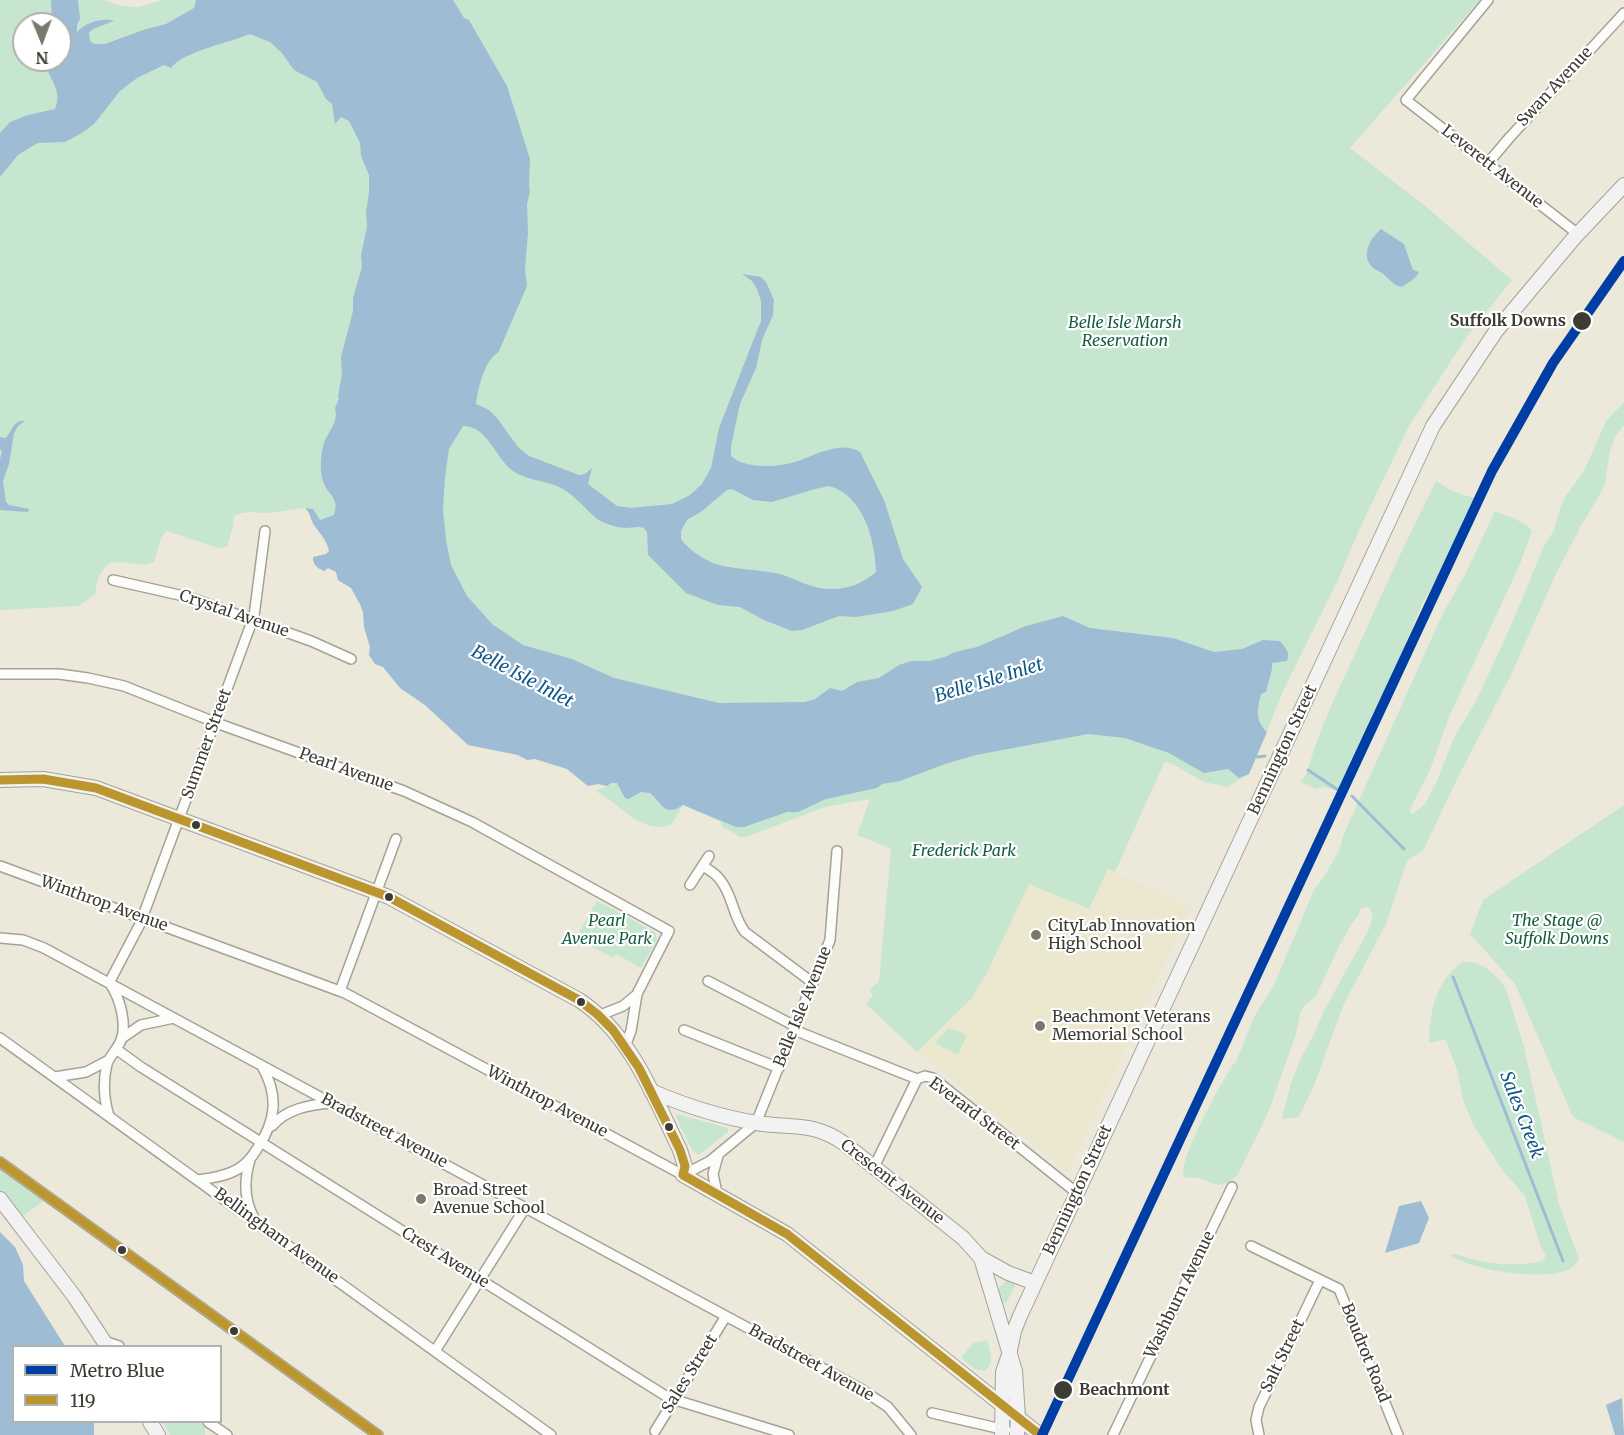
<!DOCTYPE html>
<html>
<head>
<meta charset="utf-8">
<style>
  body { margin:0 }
  #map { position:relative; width:1624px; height:1435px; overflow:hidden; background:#ece9db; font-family:Merriweather,serif }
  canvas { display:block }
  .legend { position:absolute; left:12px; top:1345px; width:210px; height:78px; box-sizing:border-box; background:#fff; border:2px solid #b1b1ad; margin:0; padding:8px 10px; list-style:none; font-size:18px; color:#3d3c32 }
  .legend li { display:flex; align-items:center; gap:12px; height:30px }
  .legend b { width:30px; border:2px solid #b1b1ad }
  .north { position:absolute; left:12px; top:12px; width:60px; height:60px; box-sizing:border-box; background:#fff; border:2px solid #b1b1ad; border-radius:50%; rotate:179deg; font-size:16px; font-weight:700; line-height:24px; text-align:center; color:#3d3c32 }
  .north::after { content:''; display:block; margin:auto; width:21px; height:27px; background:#7a796d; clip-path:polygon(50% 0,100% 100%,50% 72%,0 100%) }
</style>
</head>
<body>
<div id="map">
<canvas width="1624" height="1435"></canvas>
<ul class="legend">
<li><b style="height:8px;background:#003da5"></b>Metro Blue</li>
<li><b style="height:8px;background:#bb962e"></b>119</li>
</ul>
<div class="north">N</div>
</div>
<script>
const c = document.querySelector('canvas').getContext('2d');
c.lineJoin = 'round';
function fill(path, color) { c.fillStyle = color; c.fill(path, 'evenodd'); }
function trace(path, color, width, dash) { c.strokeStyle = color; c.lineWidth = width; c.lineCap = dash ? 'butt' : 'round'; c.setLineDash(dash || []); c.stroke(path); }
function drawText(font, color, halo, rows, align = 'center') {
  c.font = font + ' Merriweather,serif'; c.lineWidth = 4.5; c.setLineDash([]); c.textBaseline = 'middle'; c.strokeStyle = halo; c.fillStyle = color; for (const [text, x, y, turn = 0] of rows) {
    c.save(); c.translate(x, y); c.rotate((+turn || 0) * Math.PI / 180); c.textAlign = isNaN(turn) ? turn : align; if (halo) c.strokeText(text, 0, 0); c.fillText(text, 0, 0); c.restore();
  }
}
fill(new Path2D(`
  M1109,869L1191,907L1068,1172L917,1052L971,999L986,975L1029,884L1089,909Z`), '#ece7cf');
fill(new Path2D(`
  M0,0H103L121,6L138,7L163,0H1480L1350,148L1424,205L1512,280L1466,338L1409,426L1360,528L1337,582L1284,689L1249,774L1228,787L1204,782L1176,766L1165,761L1115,872L1108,869L1089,909L1029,884L986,975L971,999L917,1052L866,1004L873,995L869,991L879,981L891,849L857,835L870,799L825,807L746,837H739C734,831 727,831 721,826V822L683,805L671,825C640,835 620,803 595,791L615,783L607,786L598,784L588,786L567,769L535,759L527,760L518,755L468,745L425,705L400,688L383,667L375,664L369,655L370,647L364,627L363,612L360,604L351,588L338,580L336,572L328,568L324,571L315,565L313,557L326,554L329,551C327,540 320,534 314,525C310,519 311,513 305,508C293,509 280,512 267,513C255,513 245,510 234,516L233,526L227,547L219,548L166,531L161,538L154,562L145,565L121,562L110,563L105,567L98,578L95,594L79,606L0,610ZM24,24H60V60H24Z
  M1624,402V425L1616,435L1610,450L1605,484L1599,496L1581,526L1555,576L1510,677L1458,777L1424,849C1419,856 1410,855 1406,864L1386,924L1344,1004L1313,1088L1299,1117L1282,1119L1291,1083L1300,1060L1315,1032L1324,1011L1369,929L1373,914L1368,907L1361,908L1358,916L1352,923L1339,946L1316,996L1305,1005L1301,1011L1295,1037L1268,1113L1238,1174C1223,1190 1217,1185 1199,1178C1195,1177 1189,1178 1184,1177C1178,1158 1221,1085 1232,1065L1236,1062L1254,1017L1274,985L1314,890L1326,874L1340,848L1343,836L1443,613L1465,575L1495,511C1506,517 1525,520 1532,531L1520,564L1449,717L1430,770L1411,807L1410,812L1413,814L1425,804L1436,783L1454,738L1477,699L1513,621L1543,548L1554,530L1560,508L1565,497L1584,471L1606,421Z
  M1436,481L1452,491L1477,499L1443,568L1422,604L1401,655V659L1354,765L1340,791L1324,787L1315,789L1301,782L1307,773C1318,731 1337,693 1355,654C1381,596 1407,538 1436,481Z
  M1624,805V1142L1573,1117L1515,984L1470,934L1483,900Z
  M597,901L655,932L657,940L641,968L616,954L613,958L576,938Z
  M1463,961L1476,963L1486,968L1499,979L1506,989L1524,1047L1559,1204L1579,1259C1576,1264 1571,1269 1565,1271C1537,1280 1472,1271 1449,1254C1459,1254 1467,1258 1476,1260C1497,1265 1522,1266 1542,1261L1546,1256L1541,1248L1525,1196L1502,1170L1473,1124L1463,1100L1457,1070L1446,1041L1443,1040L1429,1043C1430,1009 1435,983 1463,961Z
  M949,1028L967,1035L958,1055L936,1044L937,1040Z
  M677,1114L728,1128V1132L699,1155L693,1152L676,1117Z
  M0,1159L48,1198L11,1224L0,1210Z
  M1006,1281L1015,1284V1286L1006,1303H1003L998,1294V1289Z
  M987,1340C990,1352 995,1362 985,1371L975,1369L961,1358L973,1343Z
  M163,1422H199L205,1427V1435H170Z`), '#c7e6cf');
fill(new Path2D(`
  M51,0H78L80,19L77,25V32C85,23 102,17 114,21L93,29L89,33L90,41L94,44H105L146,29L166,24L194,8L196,0H453L464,18L469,20L507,86L530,159L529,185L530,191L527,204L528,232L525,269L527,286L499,351C497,354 494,355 492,358C483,367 477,393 476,404L489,410L497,418L518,447L529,456L579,475L585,474L592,468L588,484L617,506L631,508L672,504L690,495L702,484L711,468L719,428L761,321V301L757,289L752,281L742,274L761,277L766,282L774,300L773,315L762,340L756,368L740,404L731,446V456C738,462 743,463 752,465C768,467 783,466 798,461C816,455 841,440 860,452L884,500L903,559L922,587L913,604L893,611L856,617L839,616L802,630L792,631L764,620L740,607L718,605L686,593L648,555L647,532L644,528C638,526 633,528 626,528C618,528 602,523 596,518C583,507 572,492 557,486C542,480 526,480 513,471C495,458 488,426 463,426L449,449L445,477L443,510L446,540L451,565L467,596L492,624L523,645L572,659L614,678L719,703L805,702L815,699L830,688L842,691L857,682L879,678L899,665L911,661H929L945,657L955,652L977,647L1026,626L1063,616L1090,628L1173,638L1214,652L1242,649L1263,640L1280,641C1286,649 1290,651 1287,661L1272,663V669L1266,692L1261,694C1257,710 1255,721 1267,732L1249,774L1239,778L1228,769L1204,773L1169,753L1125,738L1088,734L976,755L945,764L900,781L882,784L877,788L826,799L798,812H787L744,827H736L683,805C664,818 662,803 650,793L641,792L628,799L625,798L617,783H611L607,786L598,784L588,786L567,769L535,759L527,760L518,755L468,745L425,705L400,688L383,667L375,664L369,655L370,647L364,627L363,612L360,604L351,588L338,580L336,572L328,568L324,571C317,568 313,565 313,557L326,554L329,551C327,540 320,534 314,525C310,519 311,513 305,508L313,509L320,520L334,515C340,497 327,495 323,481C319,470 321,453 324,443C329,430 339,422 335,408L339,399L338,396L342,374L341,357L353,311V298L362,267L361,255L367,227L366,212L369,193V175L361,156L360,143L349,121L341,117L335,124L332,104L326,99L317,82L294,70L281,52L270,42L250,34C231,42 182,52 171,68L164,65L137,78L120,91L94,124L82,133L65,142L38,143L29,148L18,155L0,177V133L10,122L28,115L55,109C63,90 49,80 46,64V60H60V24H52ZM829,486C864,495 875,541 876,572C863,583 847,590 829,589C812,589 796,579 780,574C759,569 729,570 711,562C700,557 688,549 681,539V531L687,520L702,511L727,490L732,489L753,500L772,502L815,489Z
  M1381,229L1404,244L1413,270L1419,272C1415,280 1408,282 1402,287C1392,285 1390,279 1382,273C1381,272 1374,269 1373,268C1360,255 1370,239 1381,229Z
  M20,421H25L18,426L14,433L9,464L3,481L6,502L9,505L29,509L28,512L0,510V459L2,451L0,449V437L6,438L15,424Z
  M1421,1201L1429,1218L1419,1243L1385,1253L1399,1206Z
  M0,1232L15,1247L23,1265L24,1281L65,1346H14V1422H94V1435H0Z
  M1622,1398L1624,1435H1615L1606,1405Z`), '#9ebcd3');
trace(new Path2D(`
  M1257,757L1265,756
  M1308,770L1338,790
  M1352,796L1404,849
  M1453,977L1563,1261`), '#9ebcd3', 3);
const street = new Path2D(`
  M1488,0L1406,100L1578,234
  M1488,163L1510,137L1624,13
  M113,580L188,597L311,641L351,659
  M0,674H59L88,678L124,686L222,725L404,791L472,822L669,931L637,994L631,1031L625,1046
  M0,866L345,993L683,1175L710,1161L756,1123L830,940L837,851
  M703,866C709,870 717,874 721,881C733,896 733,917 745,932L813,983
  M690,885L709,856
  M0,938L23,940L44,948L861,1389L888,1407L911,1435
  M708,981L795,1026
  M109,983L140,924L254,616L265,531
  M340,991L396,839
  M598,1016L623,1006L635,996
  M684,1030L779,1068
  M794,1030L917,1079L925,1076L933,1078L1077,1193
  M0,1038L551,1435
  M122,1038L141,1025L174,1018
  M116,1049L141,1067L669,1398L789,1435
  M55,1077L86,1072L109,1060
  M109,1116C104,1100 103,1081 107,1064C110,1055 118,1049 121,1040C127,1024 120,999 111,985
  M272,1126C286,1109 309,1105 330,1103
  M250,1160C244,1180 244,1200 254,1218
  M0,1162L378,1435
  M874,1167L917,1079
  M198,1180C212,1178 226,1176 238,1169C247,1164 252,1157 257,1149C276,1121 279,1096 262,1066
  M717,1193L713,1174L718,1156
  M1251,1246L1339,1289L1398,1435
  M104,1341L119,1346
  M435,1351L525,1208
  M932,1413L1006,1430
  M208,1422L227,1435
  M655,1431L726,1316
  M1113,1435L1232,1187
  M1259,1435L1256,1420L1259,1407L1320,1280`);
const secondary = new Path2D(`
  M0,780L43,779L96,788L389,897L579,1000C631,1034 654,1097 680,1150L685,1166L683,1175L787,1234L1040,1435
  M651,1091C686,1106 720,1117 757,1123C793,1129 812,1121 845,1144L963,1238L981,1258L1008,1273L1035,1283
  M0,1199L74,1296L107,1346
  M981,1258L1015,1371L1018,1418L1017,1435
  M150,1422L158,1435
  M1002,1435L1003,1372L1009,1355L1014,1331L1020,1316L1433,426L1496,331L1574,238L1624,185`);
trace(street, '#a4a297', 12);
trace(secondary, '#a4a297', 16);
trace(street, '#fcfcfa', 9);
trace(secondary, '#f2f2f2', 14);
trace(new Path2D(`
  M0,780L43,779L96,788L389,897L579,1000L597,1014L613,1030L639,1068L680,1150L685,1166L683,1175L787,1234L1040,1435
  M0,1162L378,1435`), '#bb962e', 9);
trace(new Path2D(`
  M1042,1435L1492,471L1553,363L1624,261`), '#003da5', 10);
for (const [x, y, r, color] of [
  [1582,321,10,"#3d3c32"],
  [196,825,5,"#3d3c32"],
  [389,897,5,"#3d3c32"],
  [1036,935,6,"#7a796d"],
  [581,1002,5,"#3d3c32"],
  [1040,1026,6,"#7a796d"],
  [669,1127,5,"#3d3c32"],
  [421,1199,6,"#7a796d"],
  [122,1250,5,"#3d3c32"],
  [234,1331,5,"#3d3c32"],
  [1063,1390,10,"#3d3c32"]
]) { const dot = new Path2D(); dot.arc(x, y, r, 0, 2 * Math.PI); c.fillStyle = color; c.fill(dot); trace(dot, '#fff', 2); }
drawText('16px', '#3d3c32', '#fff', [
  ["Swan Avenue",1555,87,-47],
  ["Leverett Avenue",1492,167,38],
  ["Crystal Avenue",234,614,19],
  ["Summer Street",207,744,-70],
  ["Bennington Street",1283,750,-65],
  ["Pearl Avenue",346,770,20],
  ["Winthrop Avenue",104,904,20],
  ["Belle Isle Avenue",803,1007,-68],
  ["Winthrop Avenue",547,1102,28],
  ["Everard Street",974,1114,37],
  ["Bradstreet Avenue",384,1131,28],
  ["Crescent Avenue",892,1182,38],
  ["Bennington Street",1078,1190,-65],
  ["Bellingham Avenue",276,1236,36],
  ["Crest Avenue",445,1258,32],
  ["Washburn Avenue",1180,1295,-64],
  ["Boudrot Road",1365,1353,68],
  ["Salt Street",1283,1356,-64],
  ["Bradstreet Avenue",811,1363,29],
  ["Sales Street",690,1374,-58]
]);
drawText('bold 16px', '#3d3c32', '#fff', [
  ["Suffolk Downs",1566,321],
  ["Beachmont",1079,1390,"left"]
], 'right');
drawText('italic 16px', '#165c40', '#fff', [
  ["Belle Isle Marsh",1125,323],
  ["Reservation",1125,341],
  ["Frederick Park",964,851],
  ["Pearl",607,921],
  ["Avenue Park",607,939],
  ["The Stage @",1557,921],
  ["Suffolk Downs",1557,939]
]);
drawText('16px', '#3d3c32', '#fff', [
  ["CityLab Innovation",1048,926],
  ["High School",1048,944],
  ["Beachmont Veterans",1052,1017],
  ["Memorial School",1052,1035],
  ["Broad Street",433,1190],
  ["Avenue School",433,1208]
], 'left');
drawText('italic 18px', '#105687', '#fff', [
  ["Belle Isle Inlet",522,677,28],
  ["Belle Isle Inlet",989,681,-17],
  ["Sales Creek",1521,1115,69]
]);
</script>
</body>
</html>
